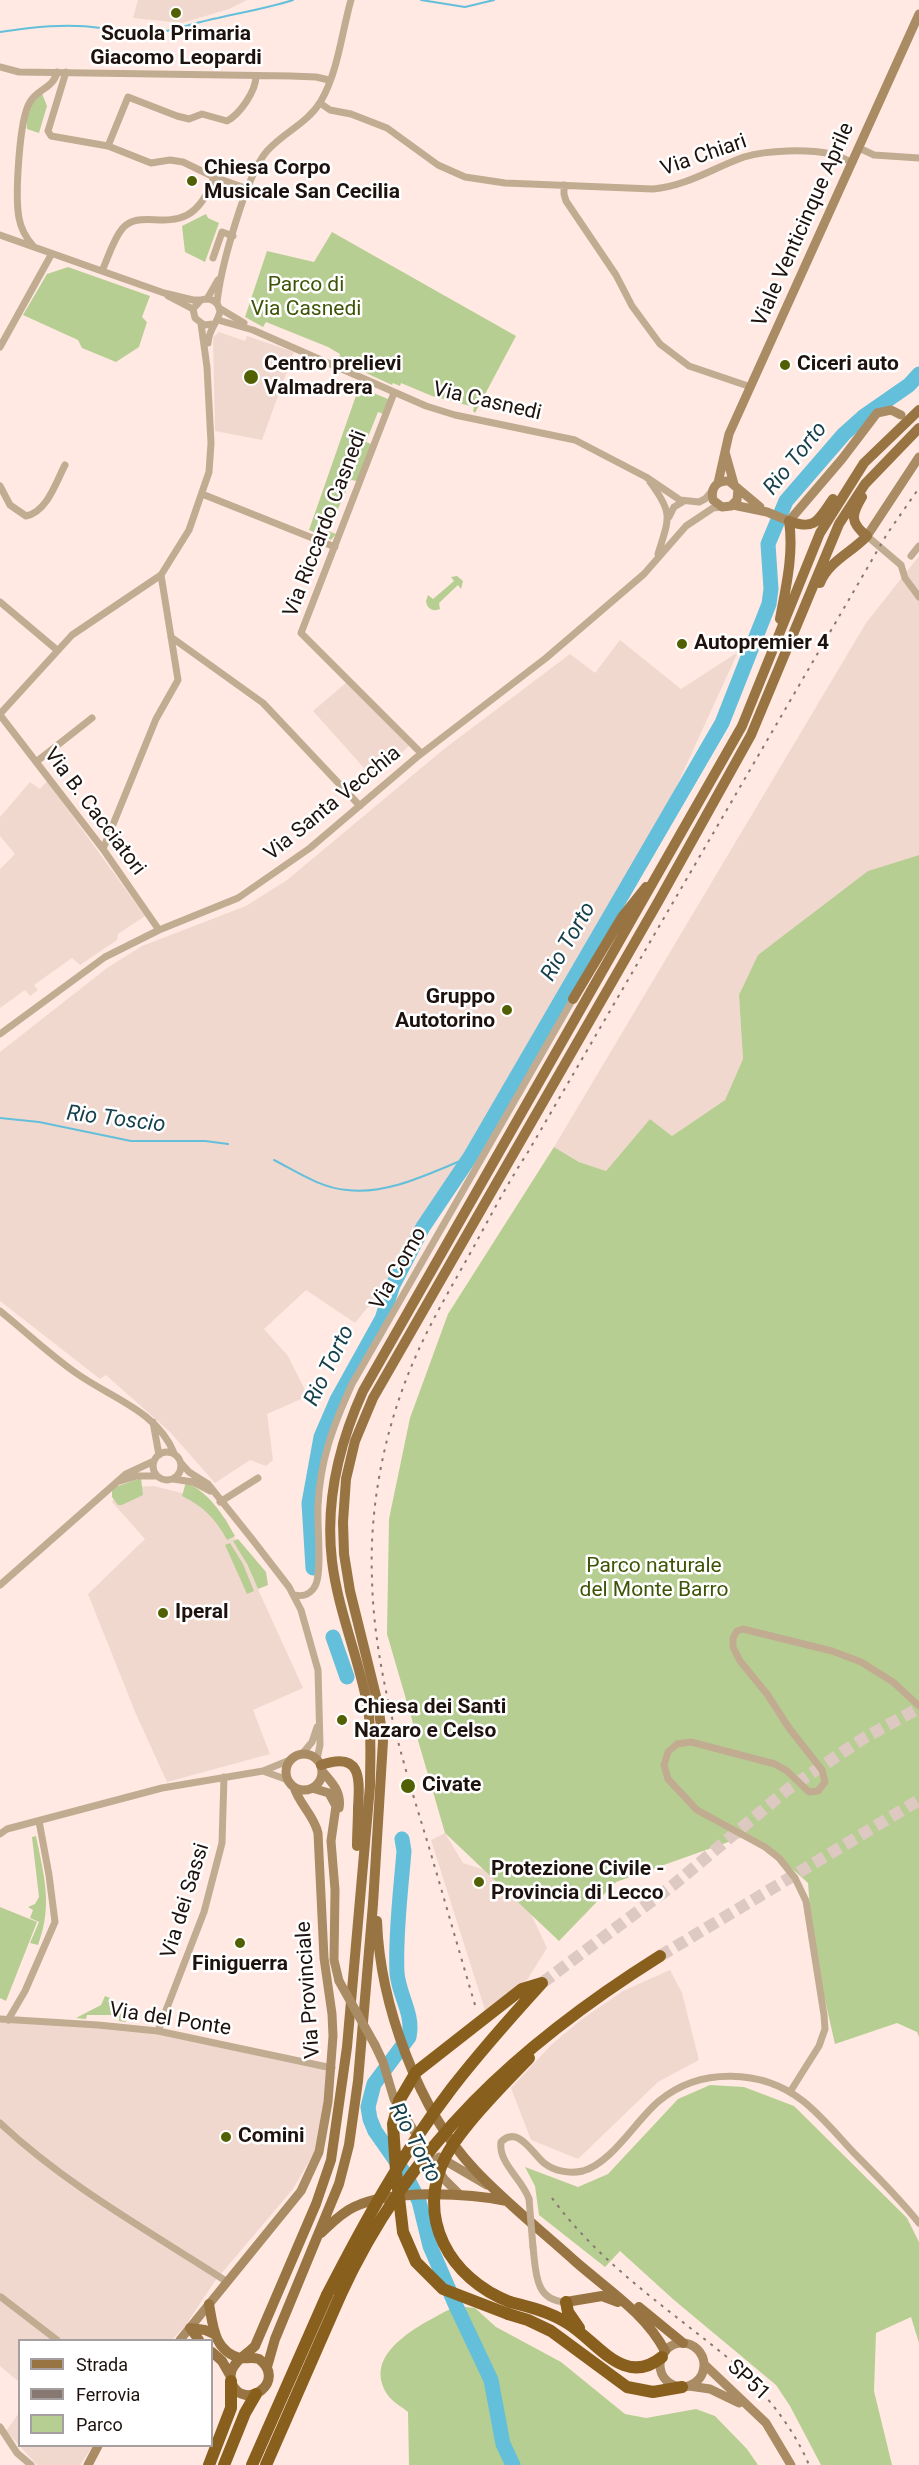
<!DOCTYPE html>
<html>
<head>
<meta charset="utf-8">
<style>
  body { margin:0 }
  #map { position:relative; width:919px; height:2465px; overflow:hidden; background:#ffe9e2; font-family:Roboto,sans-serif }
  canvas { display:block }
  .legend { position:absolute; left:18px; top:2339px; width:195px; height:108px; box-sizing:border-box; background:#fff; border:2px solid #a5a09f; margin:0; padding:8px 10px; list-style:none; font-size:18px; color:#1d120e }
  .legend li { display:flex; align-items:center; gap:12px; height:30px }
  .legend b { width:30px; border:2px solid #a5a09f }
</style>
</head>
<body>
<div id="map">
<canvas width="919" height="2465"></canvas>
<ul class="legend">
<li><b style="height:8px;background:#987442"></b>Strada</li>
<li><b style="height:8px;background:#887872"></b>Ferrovia</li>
<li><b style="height:16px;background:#b7ce92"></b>Parco</li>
</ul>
</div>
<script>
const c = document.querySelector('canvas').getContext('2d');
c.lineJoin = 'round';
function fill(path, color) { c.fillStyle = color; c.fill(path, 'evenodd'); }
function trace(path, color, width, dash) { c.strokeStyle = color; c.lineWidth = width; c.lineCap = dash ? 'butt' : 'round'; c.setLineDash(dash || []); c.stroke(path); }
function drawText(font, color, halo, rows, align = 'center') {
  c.font = font + ' Roboto,sans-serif'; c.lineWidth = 5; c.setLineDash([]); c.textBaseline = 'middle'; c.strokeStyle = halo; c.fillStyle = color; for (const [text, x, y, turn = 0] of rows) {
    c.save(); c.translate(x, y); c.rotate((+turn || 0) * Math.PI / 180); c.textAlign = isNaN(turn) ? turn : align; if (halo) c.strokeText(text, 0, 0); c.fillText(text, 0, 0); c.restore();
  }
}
fill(new Path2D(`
  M138,0H247L229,9L182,23L133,18Z
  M219,332L245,341L247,336L294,352L262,440L215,431L213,337Z
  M919,556V855L868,871L739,995L743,1059L725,1100L672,1136L650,1119L606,1171L579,1162L554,1147L866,623Z
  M620,640L681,689L738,652L673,794L377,1302L367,1308L355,1323L306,1290L264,1329L288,1356L308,1396L267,1414L273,1460L266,1466L250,1460L215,1483L170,1432L106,1375L100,1379L0,1301V1052L107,968L142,946L246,906L287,880L444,749L570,654L595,673Z
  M347,682L409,746L373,778L313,711Z
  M47,781L145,916L118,934L117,940L80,965L72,958L34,985L38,990L30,996L25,990L0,1008V869L15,854L0,836V817L30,782L40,789Z
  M154,1486L190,1495L226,1519L303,1688L253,1710L270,1754L167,1782L136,1714L88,1594L145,1539L112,1502L117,1493L129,1487Z
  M445,1833L463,1863L485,1870L531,1914L547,1948L527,1980L485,2010L431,1840Z
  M670,1970L682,1993L699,2060L658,2082L578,2159L531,2140L511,2088L551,2045L582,2019L623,1991Z
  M0,2021L158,2031L332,2068L315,2151L293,2189L215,2281L185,2326L172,2340H20L19,2382L0,2366Z
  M19,2413L20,2446H93L80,2465H37L6,2431Z`), '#f1d8cf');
fill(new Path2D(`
  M41,91L47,106L39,133L27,129L26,110Z
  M206,214L208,218L219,223L205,262L185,252L182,226Z
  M332,232L516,336L475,413L473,411L474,407L432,396L401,383L400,386L393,383L392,385L338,360L340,354L328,347L266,322L263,327L245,317L267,251L314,262Z
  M68,267L150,296L142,317L147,322L139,347L116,362L82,348L78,340L23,315L47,274Z
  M359,387L388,399L384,414L378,412L366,442L371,444L357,481L351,480L328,531L336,534L331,540L309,530Z
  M457,576L463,581L461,589L458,585L439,603L440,609C433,612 427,609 426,601L428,595L433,599L454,581L451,577Z
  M919,855V2037L917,2032L897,2023L835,2044L813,1947L808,1883L768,1847L748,1835L616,1882L559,1941L445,1833L387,1634L389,1519L410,1418L448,1314L554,1147L579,1162L606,1171L650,1119L672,1136L725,1100L743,1059L739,995L758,955L868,871Z
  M141,1478L143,1495L122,1505H118L112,1497V1488Z
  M186,1482C210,1494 222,1513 235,1536L227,1540C216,1519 203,1506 182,1496Z
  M238,1539L266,1572L268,1585L258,1589L247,1564L233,1541Z
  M230,1543L243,1564L254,1591L247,1594L225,1545Z
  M36,1836C44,1876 53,1905 38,1945L30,1943L39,1922L30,1918L33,1910L28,1907L35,1904L39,1897L32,1837Z
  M0,1907L37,1922L6,2001L0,1998Z
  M105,1996L115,2000L112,2006L126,2014V2022L119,2021V2015H87L86,2019L76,2018L101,2005Z
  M710,2085L744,2087L794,2106L907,2218L919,2242V2343L911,2317L876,2333L874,2391L892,2465H821L790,2406L776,2385L674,2300L620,2251L605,2267L539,2215L535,2186L525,2167L578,2187L608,2174L678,2099Z
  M456,2306L475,2308L496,2327L561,2362L625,2414L646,2418L696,2409L715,2416L747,2449L758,2465H409L408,2412C402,2407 391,2401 387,2394C360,2351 426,2322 456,2306Z`), '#b7ce92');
trace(new Path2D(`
  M421,0L465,7L494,0
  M0,32C33,27 67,23 101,28C113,29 125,34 137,34C164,35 191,23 218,18C244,12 268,8 293,0
  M0,1118L39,1122L131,1141H205L228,1144
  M274,1160C297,1172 321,1188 347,1190C389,1195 432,1172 470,1157`), '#63bfda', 2);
trace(new Path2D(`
  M313,1568L309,1503L321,1437L337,1400L382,1319L393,1285L423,1227L470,1157L722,723L769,604L771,589L768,544L786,501L844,434L863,417L909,385L919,374
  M333,1637L347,1677
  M402,1839L404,1851C401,1889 395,1935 397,1973C399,1996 414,2014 409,2037L374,2084L368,2107L370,2119L375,2131L405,2174L419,2201L430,2246L456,2306L491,2380L503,2444L513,2465`), '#63bfda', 15);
trace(new Path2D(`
  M660,1956L919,1800
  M542,1983L672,1886L788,1789L864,1738L919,1708`), '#ddc9c2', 12, [12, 6]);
trace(new Path2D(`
  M0,67L19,72L291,76L316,77L329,80
  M66,72L48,131L51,136L108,146L151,163L170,160L183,162L214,177L248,189
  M320,103L330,110L351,114L387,128L438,165L465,177L505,183L653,189C687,186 713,168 744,157C768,150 807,149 831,154C839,156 846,160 853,162
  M108,146L128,97L177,116L189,119L202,114L227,121C240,114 256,91 256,76
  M859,148L874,155L919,158
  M564,185V194L566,201L616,275L632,306L660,344L689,366L751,387
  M0,235L164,293L193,300H201
  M34,247C26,238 21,230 19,218C15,197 19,119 30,102C37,89 54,88 57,72
  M213,258L222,232L233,236
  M102,271C108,258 113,240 122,229C144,202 189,249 214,177
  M168,296L193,309
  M207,299L218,280
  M217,303C220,270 246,175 267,151C284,132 308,123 321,101C338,72 342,31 351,0
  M219,308L244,323
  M218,320L253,330L426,406L455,415L575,440L646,477L680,500L699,502L705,499L712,491
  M208,343C209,328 218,323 220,311C218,301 210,297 201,300L193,309L195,318L204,325L213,324
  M0,347L51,255
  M394,393L301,633L421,753
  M650,482C674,514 669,518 658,554
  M0,486L10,505L26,516C47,512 56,482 65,465
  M202,494L335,547
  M669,517L674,507L684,501
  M867,536L901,565
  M911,556L919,546
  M901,565L905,578L919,597
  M0,602L57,650
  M171,637L263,703L360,806
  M0,714L72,635L161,575L189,530L209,472L211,443L207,367L201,324
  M0,715L103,849L159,930
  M36,762L92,718
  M103,849L156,719L178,680L161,575
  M0,1034L105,957L159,930L238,898L310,848L417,757L546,658L644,574L686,526L713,508L722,507
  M0,1311C25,1331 49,1354 76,1373C111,1398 157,1411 174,1453
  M153,1422L159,1455
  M153 1466a14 14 0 1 1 28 0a14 14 0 1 1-28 0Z
  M181,1463L189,1472L208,1484L252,1539L289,1587L301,1610L318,1670L320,1745L317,1759
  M173,1479L193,1482L210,1491
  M120,1481L137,1476H157
  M220,1502L258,1478
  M0,1585L126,1474L154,1461
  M294,1595C303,1597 312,1594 316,1584C322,1569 317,1525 318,1506C320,1460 333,1426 352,1384L573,999
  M302,1754L312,1742L317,1727
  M263,1771L288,1780
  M0,1834L7,1829L162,1788L263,1771L290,1760
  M0,2019L98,2025L158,2031L332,2068
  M8,2020L25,1991L55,1922L49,1875L39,1821
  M158,2031L204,1912L222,1843L224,1777
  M790,2092L819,2046L825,2029L824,2015L806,1901L795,1878L779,1858L765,1847L697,1810L668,1779L664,1765L668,1752L677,1744L691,1742L775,1764L787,1771L809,1792L818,1791L825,1782L822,1770L789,1728L767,1694L740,1661L733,1647V1638L737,1631L743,1629L832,1651L861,1662L893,1682L919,1706
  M0,2123C67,2186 149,2231 226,2281
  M529,2199C523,2180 498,2163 501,2142C518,2125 532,2153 544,2163C554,2171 569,2174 583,2171C612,2163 636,2120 659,2101C700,2067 762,2069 803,2101C822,2116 838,2136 854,2153C877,2176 899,2198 919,2223
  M533,2247C536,2271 534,2301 566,2302
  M1,2297L57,2340
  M0,2427L17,2453L31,2465`), '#c1ac92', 7);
trace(new Path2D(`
  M725,452L734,484
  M718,483L729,434L919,14
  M738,489L737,500L731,506L722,507L713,500C710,488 717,480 729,481L760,507
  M733,505L767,512L789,521L842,459L877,413L891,410L901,415
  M867,536L919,457
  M286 1772a18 18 0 1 1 36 0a18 18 0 1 1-36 0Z
  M322,1771C332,1782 342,1793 339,1808
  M312,1788L329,1793L336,1806L331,1841L335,1890L334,1960L339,1981
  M375,2045L383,2062L394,2099L444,2179L459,2194
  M439,2157L487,2185
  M180,2340L301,2191L319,2152L328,2102L333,2036L332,2014L324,1958L318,1833C314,1815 299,1804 294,1787
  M660 2365a22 22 0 1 1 44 0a22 22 0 1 1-44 0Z
  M705,2365L766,2423L791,2465
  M689,2386L710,2389L739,2403
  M88,2465L98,2446`), '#a98c64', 9);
trace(new Path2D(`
  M789,521C816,531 818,520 833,499
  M820,583C829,561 851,553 867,536C850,523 851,515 862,497
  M780,619C786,587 794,553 789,521
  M573,999L622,917L646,887
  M321,1765C361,1751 360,1777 358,1808C358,1821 357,1834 357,1846
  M377,1921C380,2004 418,2110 475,2170C506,2203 543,2232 576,2262C608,2290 645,2313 665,2351
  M321,2233C332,2223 341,2213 354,2207C391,2189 468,2193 507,2201
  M566,2302L602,2296L618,2302
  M209,2304C213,2326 214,2351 240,2358C246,2359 252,2357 259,2359C288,2381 245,2412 232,2384C230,2378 230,2371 234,2366C238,2359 248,2353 255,2346L316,2204L331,2160L347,2047L370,1786C370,1760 372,1733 368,1708C359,1658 338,1611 332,1561C325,1502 339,1444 363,1391L742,726L820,533L864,463L919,410
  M639,2307L683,2343
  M190,2328L205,2330L214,2334
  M190,2328L199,2340
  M212,2352L222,2361L230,2375
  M267,2367L275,2339L339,2184L349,2145L358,2081L373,1904L383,1741L378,1704L350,1591L344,1554L343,1522L346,1479L355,1441L373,1398L658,902L751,735L839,524L865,484L919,428`), '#987442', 10);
trace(new Path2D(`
  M510,2302C530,2307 550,2312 567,2323C598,2342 624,2388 662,2357
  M566,2302L568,2312L579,2328
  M508,2314L528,2320L551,2331L627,2387L653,2392L682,2387
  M209,2465L231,2408V2381
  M224,2465L245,2413L256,2394
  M252,2465L327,2295
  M266,2465L340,2296`), '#895f1e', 12);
trace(new Path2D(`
  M475,2005C459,1951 444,1898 428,1844C402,1759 374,1669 372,1579C369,1505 385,1426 415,1358C431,1321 452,1286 472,1250C490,1217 507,1184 528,1152L887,534L919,488
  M552,2198C601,2265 670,2310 733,2362C763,2391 793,2426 809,2465`), '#887872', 2, [3, 6]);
trace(new Path2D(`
  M529,2199L533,2247`), '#c1ac92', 7);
trace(new Path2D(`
  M339,1981L375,2045`), '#a98c64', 9);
trace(new Path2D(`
  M327,2295C364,2223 403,2152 452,2088C480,2052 511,2017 541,1984
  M340,2296C410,2143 520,2044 660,1956
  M510,2302C450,2279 414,2217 446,2156C463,2125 504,2084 529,2058
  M508,2314L443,2289L416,2262L403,2232L396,2172L393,2124L399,2101L416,2072L522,1989L542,1983`), '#895f1e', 12);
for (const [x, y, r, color] of [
  [176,13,6,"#516003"],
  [192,181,6,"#516003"],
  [785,365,6,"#516003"],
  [251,377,8,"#516003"],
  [682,644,6,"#516003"],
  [507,1010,6,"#516003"],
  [163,1613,6,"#516003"],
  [342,1720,6,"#516003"],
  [408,1786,8,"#516003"],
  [479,1882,6,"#516003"],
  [240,1943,6,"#516003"],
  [226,2137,6,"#516003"]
]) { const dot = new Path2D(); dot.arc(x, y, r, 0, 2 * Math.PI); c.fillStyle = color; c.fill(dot); trace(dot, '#fff', 2); }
drawText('bold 21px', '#1d120e', '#fff', [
  ["Scuola Primaria",176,35,"center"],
  ["Giacomo Leopardi",176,59,"center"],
  ["Chiesa Corpo",204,169],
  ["Musicale San Cecilia",204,193],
  ["Centro prelievi",264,365],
  ["Valmadrera",264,389],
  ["Ciceri auto",797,365],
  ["Autopremier 4",694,644],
  ["Gruppo",495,998,"right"],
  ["Autotorino",495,1022,"right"],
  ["Iperal",175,1613],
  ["Chiesa dei Santi",354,1708],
  ["Nazaro e Celso",354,1732],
  ["Civate",422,1786],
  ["Protezione Civile -",491,1870],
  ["Provincia di Lecco",491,1894],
  ["Finiguerra",240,1965,"center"],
  ["Comini",238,2137]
], 'left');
drawText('21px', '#1d120e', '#fff', [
  ["Via Chiari",704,156,-19],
  ["Viale Venticinque Aprile",804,225,-66],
  ["Via Casnedi",487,402,13],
  ["Via Riccardo Casnedi",326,524,-69],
  ["Via Santa Vecchia",333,804,-39],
  ["Via B. Cacciatori",94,812,53],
  ["Via Como",399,1269,-60],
  ["Via dei Sassi",186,1901,-73],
  ["Via Provinciale",309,1990,-94],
  ["Via del Ponte",170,2020,9],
  ["SP51",748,2381,43]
]);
drawText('21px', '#3f5406', '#fff', [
  ["Parco di",306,286],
  ["Via Casnedi",306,310],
  ["Parco naturale",654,1567],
  ["del Monte Barro",654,1591]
]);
drawText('italic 22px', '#153f4b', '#fff', [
  ["Rio Torto",796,459,-51],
  ["Rio Torto",569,942,-60],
  ["Rio Toscio",116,1120,7],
  ["Rio Torto",330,1366,-64],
  ["Rio Torto",414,2143,62]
]);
</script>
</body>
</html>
